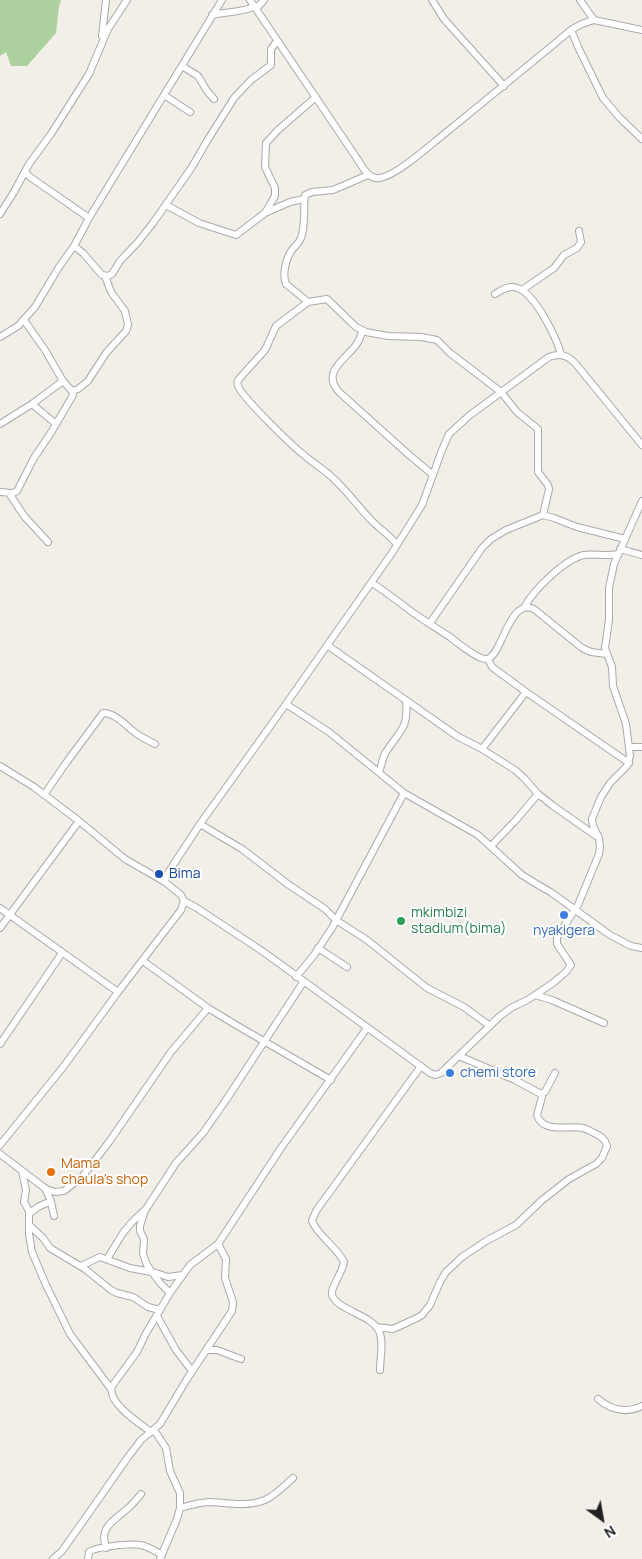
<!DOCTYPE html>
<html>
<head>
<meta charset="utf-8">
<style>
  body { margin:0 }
  #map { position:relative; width:642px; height:1559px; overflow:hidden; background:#f2efe9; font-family:Manrope,sans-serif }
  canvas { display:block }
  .north { position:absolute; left:577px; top:1494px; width:50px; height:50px; -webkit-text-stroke:4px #fff; paint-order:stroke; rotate:148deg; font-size:14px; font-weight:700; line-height:20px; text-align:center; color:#222 }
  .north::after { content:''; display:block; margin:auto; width:18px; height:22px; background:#222; clip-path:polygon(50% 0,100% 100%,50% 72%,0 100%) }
</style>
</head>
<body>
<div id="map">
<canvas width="642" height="1559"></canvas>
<div class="north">N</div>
</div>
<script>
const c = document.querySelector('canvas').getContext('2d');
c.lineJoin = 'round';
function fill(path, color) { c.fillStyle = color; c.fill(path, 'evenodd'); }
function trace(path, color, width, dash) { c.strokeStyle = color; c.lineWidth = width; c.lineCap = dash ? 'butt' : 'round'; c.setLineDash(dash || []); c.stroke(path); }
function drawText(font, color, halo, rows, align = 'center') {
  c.font = font + ' Manrope,sans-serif'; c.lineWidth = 4; c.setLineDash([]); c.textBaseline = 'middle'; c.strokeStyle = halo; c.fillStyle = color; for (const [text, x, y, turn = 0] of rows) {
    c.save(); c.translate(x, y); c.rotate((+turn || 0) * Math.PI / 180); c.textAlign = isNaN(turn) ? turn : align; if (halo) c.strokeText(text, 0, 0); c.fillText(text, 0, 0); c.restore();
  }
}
fill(new Path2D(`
  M0,0H61L59,6L56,33L27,66H11L6,52L0,56Z`), '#add19e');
const street = new Path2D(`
  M250,0L358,160C363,168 369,180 380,178C397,175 429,146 443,135C486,100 529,65 571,30C579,25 585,22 594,20L642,30
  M432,0L444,19L504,86
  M580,0L594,20
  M256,9L264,0
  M212,15C224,12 246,12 255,6
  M571,30L579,49L603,98L619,117L642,139
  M102,36L106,0
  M182,66L198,76L207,91L214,99
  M164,95L190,112
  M25,172L30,177L89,218
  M368,175L333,190L312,192L305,195C303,209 306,224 301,238C299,243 295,246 292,250C286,258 282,275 286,284L308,302L327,299L356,327L366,332L388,336L421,337L437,340L450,353L501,392L517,412L538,429V472L548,485L549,489L543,515
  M166,205L199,223L236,235L265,213L290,202L304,199
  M265,213L275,196V188L265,167L266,143L278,130L316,97
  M0,214L14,192L29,164L51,134L89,74L108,29L127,0
  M74,246L83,253L102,275L108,276L112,274L120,261L138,242L153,223L192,167L207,141L234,98L251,80L271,65V49L277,41
  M522,290L554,268L564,255L577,248L581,242L579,231
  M495,294C502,290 509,285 517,288C535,293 556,337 561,354
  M308,302L276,326L265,350L239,379C237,382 237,382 238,386C242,397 292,446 304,455C314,464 325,470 334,479C348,492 359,508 373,522C381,530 391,536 397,545
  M362,331C361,336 359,341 356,345C345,360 321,372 339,392L408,454L433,475
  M0,337L18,326L35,307L59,267L74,246L89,218L222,0
  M72,391L78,389L88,381L106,353L126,331L128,325L125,311L111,292L105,276
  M32,404L56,424
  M0,424L32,404L63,381
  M0,492L13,493L17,491L34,458L52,431L73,395L72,391L63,381L45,350L24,320
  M9,493L24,516L48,542
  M620,549L642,555
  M372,583C386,592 399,602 412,612C425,621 438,629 450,637C458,643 477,659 486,659C502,659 508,597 534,609L582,648L591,652L607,654
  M524,608C533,590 565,559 584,555C595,553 606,557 618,554
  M430,623L482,548L491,539L506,530L543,515L554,518L577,527L625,539
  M327,645L457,736L482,749L515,770L525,779L538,794L552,805L596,836
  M488,659L492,667L526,692L629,763
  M286,704L329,732L404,793L478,835L522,875L535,883L552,893L610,935L631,946L642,948
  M630,747H642
  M482,749L526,692
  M0,766L34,787L79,821L125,859L165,882
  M379,772C382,765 382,758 386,752C399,731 409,729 406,701
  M44,795L66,763L103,713C116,713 127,727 137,734C143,738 149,741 155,744
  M200,824L242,849L289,885L325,909L336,920L367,940L427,988L464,1007L490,1026
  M491,846L516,820L538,794
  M184,901L197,908L265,953L430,1073L435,1075L441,1073L500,1016L511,1008L529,999L553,983L566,972L571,965L557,944V937L578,905L599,854L600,847L599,838L593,826L592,819L601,797L610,783L627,766L630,756L626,724L613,686L612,667L605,648L609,620V588L614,564L642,501
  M0,908L118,992
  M0,928L79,821
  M318,948L347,967
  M143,961L208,1008L236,1025L331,1080
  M296,977L314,955L332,928L404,793
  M535,995L552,1000L604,1023
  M0,1044L62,953
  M459,1056L515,1080L541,1094L545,1092L555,1073
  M0,1145L64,1066L118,992L181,910L184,901L181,895L165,882L166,876L200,824L286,704L392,553L422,505L442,450L449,434L470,415L549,357C560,353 567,355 575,363L642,445
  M0,1154L46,1189L55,1192L64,1191L82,1177L109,1142L171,1052L208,1008
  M22,1171L26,1190L24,1202L29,1211V1234L32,1252L46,1285L70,1334L111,1389
  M45,1188L51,1201L54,1216
  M145,1210L140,1226V1231L144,1239L143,1254L147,1265L160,1283L170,1293
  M30,1213L38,1207L51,1201
  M29,1225L43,1238L50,1248L85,1269L111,1290L117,1293L133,1297L148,1307L160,1310
  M107,1259L123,1233L132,1222L146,1209L176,1163L203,1133L226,1100L304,981
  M81,1266L100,1257L130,1268L156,1273L168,1277L183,1275
  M157,1316L176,1350L192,1371
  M376,1327L393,1329L417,1318L422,1315L430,1305L440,1282L446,1272L462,1257L486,1241L516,1225L541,1201L569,1179L596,1164L602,1158L607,1146C605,1139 601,1136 594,1133C591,1131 587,1129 583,1128C568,1125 543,1134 537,1115L542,1097L541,1094
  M206,1350H217L241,1359
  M380,1370C380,1359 384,1341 379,1331C372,1315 337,1310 332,1295C330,1288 343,1272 344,1262C336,1246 318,1236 312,1221L316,1211L421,1066
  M598,1399C611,1410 625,1414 642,1406
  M154,1430L166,1448L170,1471L180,1493V1508L177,1519L160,1559
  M151,1432C139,1423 107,1403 112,1386L137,1352L145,1335L170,1293L190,1265L218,1244L281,1148L367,1028
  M180,1508C190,1505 201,1502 211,1502C229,1503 247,1507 265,1500C276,1495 284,1486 293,1478
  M106,1548C99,1526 113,1522 127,1509C132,1505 137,1499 141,1494
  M53,1559L62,1551L84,1520L128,1457L141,1440L160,1424L187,1379L232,1311L233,1302L225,1278L226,1259L218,1244
  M88,1559L89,1552C95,1547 132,1543 140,1545C148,1546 155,1551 162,1555`);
trace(street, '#a9a9a9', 8);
trace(street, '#fff', 6);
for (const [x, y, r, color] of [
  [159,874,5,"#1a4fb4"],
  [564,915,5,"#3f7fe0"],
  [401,921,5,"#2e9e5b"],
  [450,1073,5,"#3f7fe0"],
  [51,1172,5,"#e8710a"]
]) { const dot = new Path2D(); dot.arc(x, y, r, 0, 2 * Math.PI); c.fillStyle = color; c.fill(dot); trace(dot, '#fff', 2); }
drawText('14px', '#164399', '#fff', [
  ["Bima",169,874]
], 'left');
drawText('14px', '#27864d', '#fff', [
  ["mkimbizi",411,913],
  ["stadium(bima)",411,929]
], 'left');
drawText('14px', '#366cbe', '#fff', [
  ["nyakigera",564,931],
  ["chemi store",460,1073,"left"]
]);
drawText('14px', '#c56008', '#fff', [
  ["Mama",61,1164],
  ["chaula's shop",61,1180]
], 'left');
</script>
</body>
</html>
